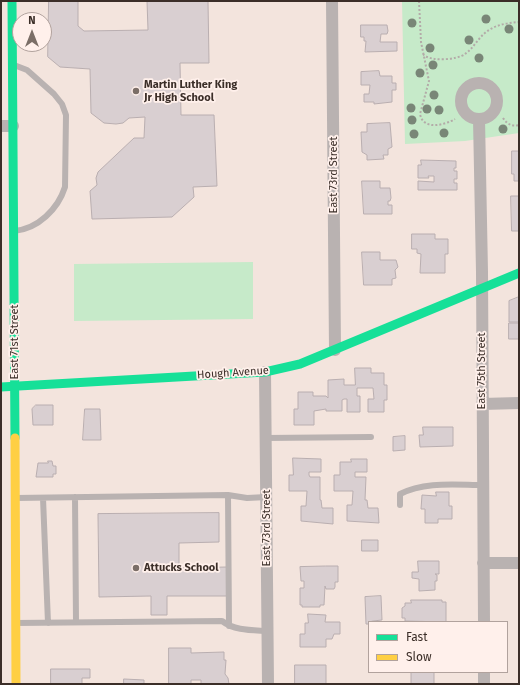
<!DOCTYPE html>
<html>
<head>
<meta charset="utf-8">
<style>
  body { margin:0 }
  #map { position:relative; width:520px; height:685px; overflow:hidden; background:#f3e4dd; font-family:"Fira Sans",sans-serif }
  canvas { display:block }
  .frame { position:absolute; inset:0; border:2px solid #3b2e28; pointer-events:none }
  .legend { position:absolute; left:368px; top:621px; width:140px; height:52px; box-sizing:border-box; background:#fff0eb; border:1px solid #b1a29d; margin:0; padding:5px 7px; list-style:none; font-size:12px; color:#3b2e28 }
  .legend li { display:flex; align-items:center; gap:8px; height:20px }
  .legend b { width:20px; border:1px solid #b1a29d }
  .north { position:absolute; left:12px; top:12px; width:40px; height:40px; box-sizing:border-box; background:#fff0eb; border:1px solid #b1a29d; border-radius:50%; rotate:0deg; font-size:11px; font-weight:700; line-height:16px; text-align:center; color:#3b2e28 }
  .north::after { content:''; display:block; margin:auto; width:14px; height:18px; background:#7b6e67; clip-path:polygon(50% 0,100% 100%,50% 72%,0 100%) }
</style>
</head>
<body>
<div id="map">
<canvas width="520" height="685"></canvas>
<div class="frame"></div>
<ul class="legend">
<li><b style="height:5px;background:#16e098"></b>Fast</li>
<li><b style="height:5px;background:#ffcf43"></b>Slow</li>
</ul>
<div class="north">N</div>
</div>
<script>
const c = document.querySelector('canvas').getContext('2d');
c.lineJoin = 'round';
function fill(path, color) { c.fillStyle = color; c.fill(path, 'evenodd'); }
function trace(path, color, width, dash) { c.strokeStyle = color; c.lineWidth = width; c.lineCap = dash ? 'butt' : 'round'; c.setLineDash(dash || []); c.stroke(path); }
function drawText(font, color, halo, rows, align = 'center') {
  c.font = font + ' "Fira Sans",sans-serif'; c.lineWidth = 3.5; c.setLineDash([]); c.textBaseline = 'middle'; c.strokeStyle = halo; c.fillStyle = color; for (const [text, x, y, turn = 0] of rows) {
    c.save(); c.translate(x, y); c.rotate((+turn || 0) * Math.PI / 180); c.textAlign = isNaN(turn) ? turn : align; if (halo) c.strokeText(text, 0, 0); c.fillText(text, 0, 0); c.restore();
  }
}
fill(new Path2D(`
  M402,1H519V133L465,141L405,144Z
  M253,262V319L74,321V264Z`), '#c6eac9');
const building = new Path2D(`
  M49,1H78V26L84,31L148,30L147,1H208L209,63H180L181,115H214L217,186L193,187L194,197L172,217L92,219L90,191L97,185L96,178L98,172L134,138H144L145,117L129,118L123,123L116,124L104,123L91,113L90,69L60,67L48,57Z
  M361,25H387L388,31L387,34H381L380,42H397V51L365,52L366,41H364V37H361Z
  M379,71L380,76H392V83H396V90H392V102L374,104V102H364V94H369L370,85H361V72Z
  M390,123L392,147L388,149V155H383L384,159L367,160V155L362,152L361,132H367V124Z
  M512,151H519V181H514V174H512Z
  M421,160L456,161V168H454V171H457V179H454V183H457V190H418V181L434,182V176H428L429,178H418V165H421Z
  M362,181H380V188H390L391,198L390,201H388V205H392V214H364Z
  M511,196H519V231H512Z
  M412,234H435V239H448V254H445V273H420L421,254L417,253V249H412Z
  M362,252H380V260H396L398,267L395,270L396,278L392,279V285H364Z
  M519,297V322H509V301Z
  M509,323H519V339H509Z
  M355,368H371V373H384V385H387V400H384V412H368V399H374L373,388H357V396H360V412H347V399H344L342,400V411H326V409L314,411V425H294V409H298V392H313V396H326L328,398V380L344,379V385H355Z
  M36,405H53V425H33L32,409Z
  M85,409H100L101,440H83Z
  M423,427H453V446L420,447L419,435H423Z
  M405,436V450L393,451V437Z
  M293,458L321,459V472H309V475L310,477H320V500H321L322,508H333V524L301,521V506H306L307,491H289V475H293Z
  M351,459H367V472H355V477H366L365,500H367L368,508H378L379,523L347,521V505H352L353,491H334V475H340V462H351Z
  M48,461H52L53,466H56V474H53V477H36L38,463H48Z
  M436,492H449V506H452V519H438V523H425V509H421L422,495L436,496Z
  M219,513V542L179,543V568L227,567V596H167V615H151V596L99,597L98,514Z
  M362,540H378V551H362Z
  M418,561H439V574H435L437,575V581H435V590L419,591V579L412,578V572H418Z
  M326,566H338V582H335V587L334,589H326L325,586L324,605H320V607H302V605H300V588H304V581H301L300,567Z
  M381,596L382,620L373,621L369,622V624H366L365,597Z
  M411,600H442V602H446V622L405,621V618H402V608L405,606V603H411Z
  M308,614L326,615L325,622H340V634H334L332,639H326V647H300V634H305V623H308Z
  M169,648H191V653L224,652V660H226L225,674L228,678L229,684H201V680H191V684H169Z
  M295,665H326V684H295Z
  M51,669H90V678H82V684H51Z
  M404,672H434V684H411V673Z
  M124,679L144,680V684H124Z`);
fill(building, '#d9cfd1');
trace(building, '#b9aeb0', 1);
trace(new Path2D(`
  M419,1L421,42L429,81L420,114C423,131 445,125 455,119
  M423,54C429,62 457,60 465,54C474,48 479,36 489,30C498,24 509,23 519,22
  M503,118C507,124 512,127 519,125`), '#b3aba8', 2, [2, 2]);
trace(new Path2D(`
  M14,231C38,229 58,209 65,187L66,115L62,104L54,94L27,70L14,65
  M266,438L371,437
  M228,495L229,626
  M75,497L76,622
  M16,498L228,495L247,498L267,497
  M43,498L48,623
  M400,505V494C425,481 456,485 484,485
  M16,623L222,621C235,631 252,630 268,631`), '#b9b2b1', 6);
trace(new Path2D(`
  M332,1L335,350
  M461 101a18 18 0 1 1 36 0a18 18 0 1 1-36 0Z
  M479,119L482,272L484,622
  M1,126H13
  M265,372L268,684
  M482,404L519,403
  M483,563H519
  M484,672V684`), '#b9b2b1', 12);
trace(new Path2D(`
  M12,1L15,438
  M1,387L265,372L300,364L519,273`), '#16e098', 9);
trace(new Path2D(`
  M15,438L16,684`), '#ffcf43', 9);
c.fillStyle = '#798677';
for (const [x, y] of [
  [486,19],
  [412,23],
  [509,29],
  [469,40],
  [430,48],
  [479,58],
  [433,65],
  [420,73],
  [434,95],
  [411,108],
  [427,109],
  [439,110],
  [412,120],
  [503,129],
  [444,133],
  [414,134]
]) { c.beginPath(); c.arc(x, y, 4.5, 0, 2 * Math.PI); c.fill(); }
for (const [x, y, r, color] of [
  [136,91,4,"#7b6e67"],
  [136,568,4,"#7b6e67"]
]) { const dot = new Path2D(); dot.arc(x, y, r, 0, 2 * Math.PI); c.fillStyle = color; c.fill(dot); trace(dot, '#fff0eb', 1.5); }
drawText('bold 11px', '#3b2e28', '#fff0eb', [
  ["Martin Luther King",144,85],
  ["Jr High School",144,98],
  ["Attucks School",144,568]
], 'left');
drawText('11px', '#3b2e28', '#fff0eb', [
  ["East 73rd Street",334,175,-90],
  ["East 71st Street",15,342,-90],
  ["East 75th Street",482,371,-90],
  ["Hough Avenue",233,373,-4],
  ["East 73rd Street",267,528,-90]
]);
</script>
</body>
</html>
